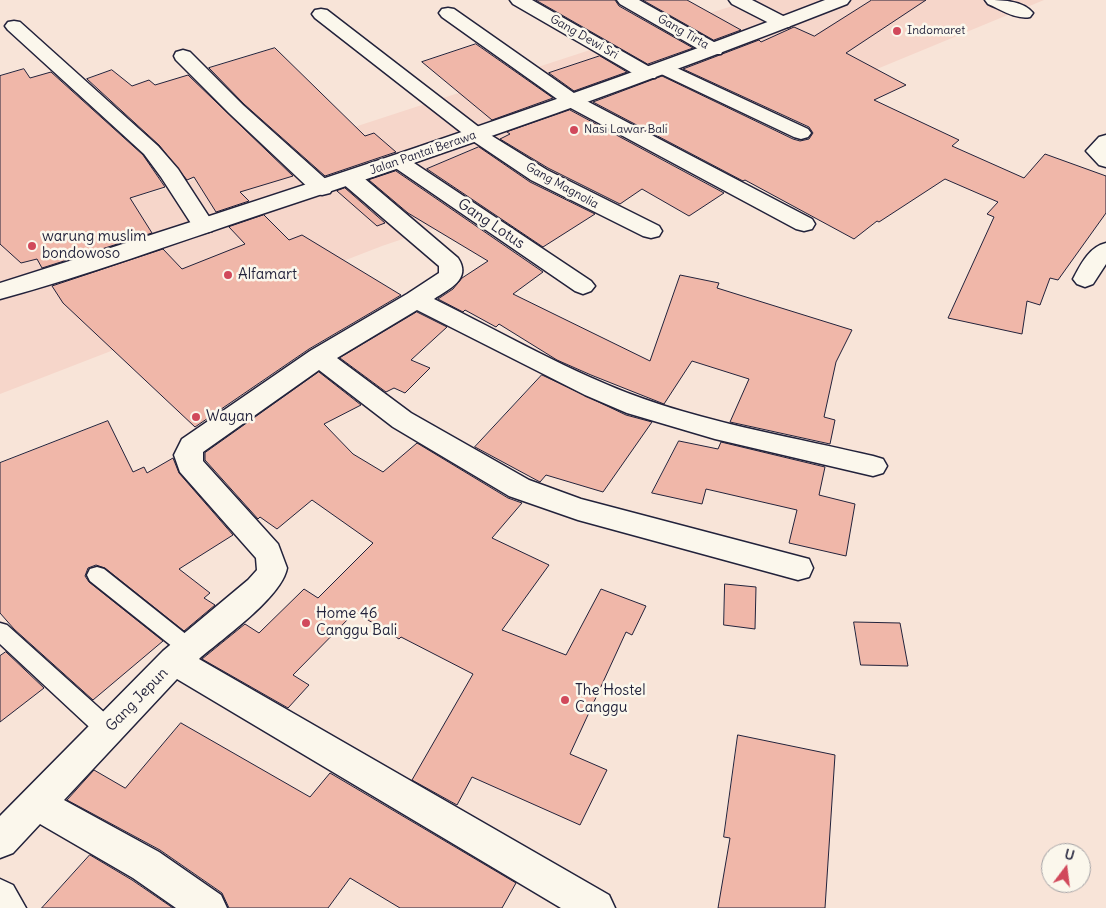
<!DOCTYPE html>
<html>
<head>
<meta charset="utf-8">
<style>
  body { margin:0 }
  #map { position:relative; width:1106px; height:908px; overflow:hidden; background:#f8e4d8; font-family:Delius,sans-serif }
  canvas { display:block }
  .north { position:absolute; left:1041px; top:843px; width:50px; height:50px; box-sizing:border-box; background:#fbf7ec; border:1px solid #a4a2a5; border-radius:50%; rotate:15deg; font-size:14px; font-weight:700; line-height:20px; text-align:center; color:#22223b }
  .north::after { content:''; display:block; margin:auto; width:18px; height:22px; background:#d1495b; clip-path:polygon(50% 0,100% 100%,50% 72%,0 100%) }
</style>
</head>
<body>
<div id="map">
<canvas width="1106" height="908"></canvas>
<div class="north">U</div>
</div>
<script>
const c = document.querySelector('canvas').getContext('2d');
c.lineJoin = 'round';
function fill(path, color) { c.fillStyle = color; c.fill(path, 'evenodd'); }
function trace(path, color, width, dash) { c.strokeStyle = color; c.lineWidth = width; c.lineCap = dash ? 'butt' : 'round'; c.setLineDash(dash || []); c.stroke(path); }
function drawText(font, color, halo, rows, align = 'center') {
  c.font = font + ' Delius,sans-serif'; c.lineWidth = 5; c.setLineDash([]); c.textBaseline = 'middle'; c.strokeStyle = halo; c.fillStyle = color; for (const [text, x, y, turn = 0] of rows) {
    c.save(); c.translate(x, y); c.rotate((+turn || 0) * Math.PI / 180); c.textAlign = isNaN(turn) ? turn : align; if (halo) c.strokeText(text, 0, 0); c.fillText(text, 0, 0); c.restore();
  }
}
fill(new Path2D(`
  M752,0H1044L751,121L382,246L0,394V235L171,187L590,50Z`), '#f6d6ca');
const building = new Path2D(`
  M536,0H615L619,6L693,48L648,64Z
  M643,0H687L741,30L714,40Z
  M872,0H926L846,53L906,85L874,100L959,140L952,146L1024,178L1045,154L1106,176V213L1058,280L1050,278L1040,305L1027,301L1022,334L948,318L994,217L987,214L998,202L945,179L879,222L877,221L854,239L745,180L743,181L593,102L662,76L793,139L800,141L809,139L813,133L809,127L683,69L759,40L761,42L794,27L814,36Z
  M476,44L553,98L492,120L422,62Z
  M275,48L365,136L374,133L396,152L325,176L244,104L209,68Z
  M600,56L627,72L574,91L549,73Z
  M24,69L30,78L51,72L143,155L165,187L130,198L152,233L42,268L37,259L21,263L0,244V76Z
  M112,70L132,86L149,80L155,85L188,75L293,176L240,192L249,201L216,212L194,177L187,180L159,145L87,79Z
  M570,110L724,193L689,216L642,189L620,204L548,168L500,139L510,134L507,132Z
  M479,147L530,182L595,214L543,247L427,169Z
  M396,171L543,272L513,294L650,361L680,275L719,283L717,288L852,330L836,362L824,417L835,420L830,444L730,422L749,379L692,361L664,404L591,375L557,360L499,324L496,327L465,310L463,312L438,299L453,289L462,278L488,261L408,213L369,180Z
  M345,188L385,223L377,226L337,191Z
  M264,215L289,240L302,235L401,295L309,349L195,427L63,303L52,286L163,249L182,269L245,244L229,227Z
  M417,312L447,327L411,360L430,368L405,393L394,388L386,392L340,358Z
  M319,372L361,405L324,424L353,454L383,472L417,443L508,498L522,503L492,538L549,565L502,630L566,655L601,589L646,606L632,635L626,632L570,754L607,770L580,825L472,777L457,805L412,780L473,674L401,637L399,639L355,612L293,675L309,685L288,708L202,659L245,624L259,633L304,589L318,598L373,543L312,500L277,529L260,517L258,519L205,460V453Z
  M542,375L626,415L652,422L603,492L546,475L540,482L475,447Z
  M108,421L133,472L144,467L147,473L173,458L179,473L233,535L179,569L210,593L204,598L215,605L184,631L105,568L96,565L88,568L85,576L89,582L163,641L93,700L14,629L0,613V463Z
  M679,441L718,449L721,442L825,467L819,495L855,504L846,556L789,543L797,510L706,489L702,504L652,493Z
  M725,584L756,587L755,629L724,625Z
  M854,622L900,623L908,666L861,665Z
  M6,652L44,688L0,722V656Z
  M181,723L310,797L330,773L516,883L502,908H400L350,878L328,908H229L222,893L160,850L67,800L94,770L125,788Z
  M738,735L835,755L825,908H718L730,838L724,837Z
  M90,855L132,880L173,908H42Z`);
fill(building, '#f0b7a9');
trace(building, '#22223b', 1);
const lane = new Path2D(`
  M97,567L104,569L197,643L200,649L197,655L190,658L183,655L90,581L87,575L90,569Z
  M0,623L7,625L116,723L119,730L116,737L108,740L100,737L0,644Z`);
const street = new Path2D(`
  M510,0H532L655,70L658,74L655,78H641L513,4Z
  M617,0H639L721,46L723,50L721,54H707L620,4Z
  M729,0H752L789,19L792,23L789,27H777L732,4Z
  M985,0C1000,0 1023,0 1033,13L1030,17C1016,20 1000,9 988,4Z
  M448,8L454,9L581,98L812,219L815,224L812,229L804,231L796,229L567,106L442,17L439,13L442,9Z
  M321,9L327,10L484,131L547,170L659,226L662,231L659,236L651,238L643,236L531,180L470,139L315,18L312,14L315,10Z
  M14,21L20,22L158,146L178,169L215,226L212,231L204,233L196,231L161,177L144,154L8,30L5,26L8,22Z
  M183,50L190,52L243,105L330,183L333,188L330,193L322,195L314,193L229,113L176,60L174,56L176,52Z
  M664,62L808,129L811,133L808,137L801,139L794,137L657,72L654,68L657,64Z
  M1106,135V167L1099,165L1086,151L1099,137Z
  M398,155L405,157L591,281L595,286L591,291L583,294L575,291L391,165L387,161L391,157Z
  M350,172L358,173L458,258C472,279 449,289 434,299C503,333 571,373 644,399C718,425 797,438 873,456L883,459L887,466L883,473L873,476L715,439L627,413L585,395L417,310L337,358L411,413L529,480L581,499L809,559L813,568L809,577L798,580L578,520L509,496L393,427L319,370L203,452V461L278,544L287,568C282,597 222,639 199,659L609,895L615,908H561L177,679L64,800L159,852L221,895L227,908H176L133,878L40,824L13,853L0,858V816L163,651L248,580L257,570L256,558L180,472L174,455L182,439L310,351L407,294L439,273V266L342,183L339,178L342,173Z
  M1106,243V264L1093,284L1085,287L1077,284L1073,279C1081,264 1089,247 1106,243Z
  M0,879L13,885L26,908H0Z`);
const secondary = new Path2D(`
  M825,0H850L847,4C654,80 459,149 262,214C175,243 88,275 0,299V283C278,195 554,105 825,0Z`);
trace(lane, '#22223b', 3);
trace(street, '#22223b', 3);
trace(secondary, '#22223b', 3);
fill(lane, '#fbf7ec');
fill(street, '#fbf7ec');
fill(secondary, '#fbf7ec');
for (const [x, y, r, color] of [
  [897,31,5,"#d1495b"],
  [574,130,5,"#d1495b"],
  [32,246,5,"#d1495b"],
  [228,275,5,"#d1495b"],
  [196,417,5,"#d1495b"],
  [306,623,5,"#d1495b"],
  [565,700,5,"#d1495b"]
]) { const dot = new Path2D(); dot.arc(x, y, r, 0, 2 * Math.PI); c.fillStyle = color; c.fill(dot); trace(dot, '#fbf7ec', 2); }
drawText('12px', '#22223b', '#fbf7ec', [
  ["Indomaret",907,31],
  ["Nasi Lawar Bali",584,130]
], 'left');
drawText('12px', '#22223b', '#fbf7ec', [
  ["Gang Tirta",683,32,30],
  ["Gang Dewi Sri",584,37,30],
  ["Jalan Pantai Berawa",423,153,-19],
  ["Gang Magnolia",562,186,29]
]);
drawText('15px', '#22223b', '#fbf7ec', [
  ["Gang Lotus",491,224,34],
  ["Gang Jepun",137,700,-46]
]);
drawText('15px', '#22223b', '#fbf7ec', [
  ["warung muslim",42,237],
  ["bondowoso",42,254],
  ["Alfamart",238,275],
  ["Wayan",206,417],
  ["Home 46",316,614],
  ["Canggu Bali",316,631],
  ["The Hostel",575,691],
  ["Canggu",575,708]
], 'left');
</script>
</body>
</html>
